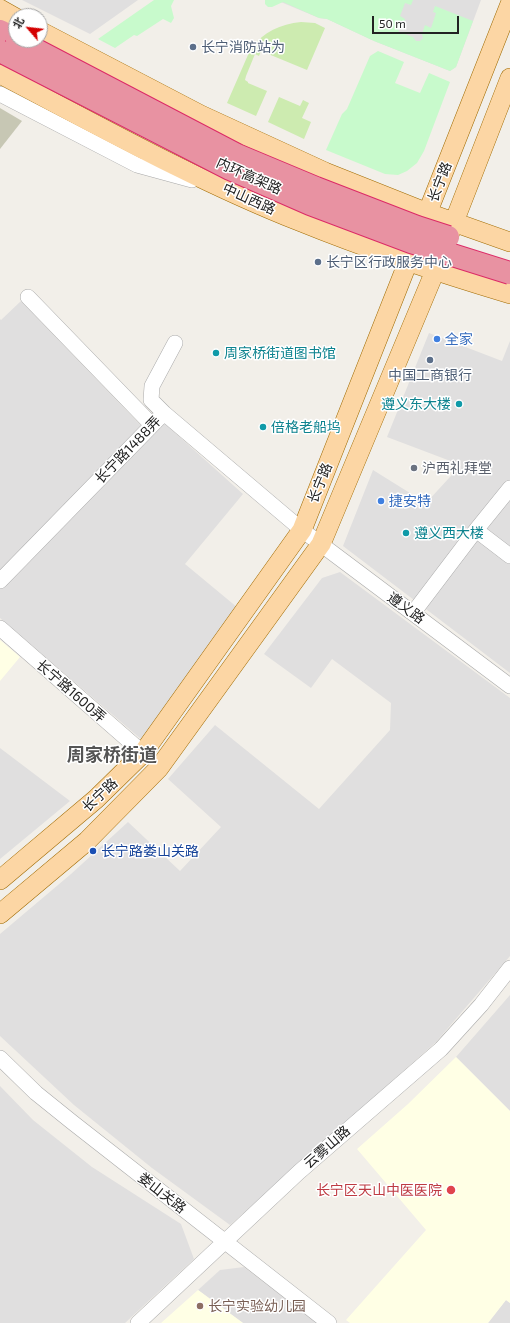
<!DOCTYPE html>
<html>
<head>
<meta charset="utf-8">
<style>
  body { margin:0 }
  #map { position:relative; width:510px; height:1323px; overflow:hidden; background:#f2efe9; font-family:"Exo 2","Noto Sans SC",sans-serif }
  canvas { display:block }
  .north { position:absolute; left:8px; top:8px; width:40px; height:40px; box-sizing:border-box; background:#fff; border:1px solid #a7a7a7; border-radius:50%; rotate:298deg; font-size:11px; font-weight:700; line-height:16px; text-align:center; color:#222 }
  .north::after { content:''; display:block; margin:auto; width:14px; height:18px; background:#d40000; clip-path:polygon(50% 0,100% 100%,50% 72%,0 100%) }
  .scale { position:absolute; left:372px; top:16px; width:87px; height:18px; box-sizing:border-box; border:2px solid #222; border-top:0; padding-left:5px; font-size:12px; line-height:14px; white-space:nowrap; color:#222; -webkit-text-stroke:3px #fff; paint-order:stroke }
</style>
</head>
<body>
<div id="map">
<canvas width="510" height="1323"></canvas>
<div class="north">北</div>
<div class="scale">50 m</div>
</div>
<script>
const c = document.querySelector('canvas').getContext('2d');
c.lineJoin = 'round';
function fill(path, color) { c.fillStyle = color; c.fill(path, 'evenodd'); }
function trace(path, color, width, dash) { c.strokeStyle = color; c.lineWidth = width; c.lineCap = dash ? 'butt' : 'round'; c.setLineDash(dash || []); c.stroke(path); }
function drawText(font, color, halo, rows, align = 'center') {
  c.font = font + ' "Exo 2","Noto Sans SC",sans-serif'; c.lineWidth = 3; c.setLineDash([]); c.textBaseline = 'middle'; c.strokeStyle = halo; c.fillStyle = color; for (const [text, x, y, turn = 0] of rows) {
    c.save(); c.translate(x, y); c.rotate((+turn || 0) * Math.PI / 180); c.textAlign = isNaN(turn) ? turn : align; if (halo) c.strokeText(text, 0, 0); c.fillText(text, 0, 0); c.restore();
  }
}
fill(new Path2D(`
  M22,0H138L90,34Z
  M276,0H481L456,67L450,71L374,41L327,19L319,18Z
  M21,301L150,435L163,422L243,494L185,564L238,608L142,740L0,618V319L1,320Z
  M429,333L502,361L510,341V673L343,546L373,470L426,503L461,465L387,437Z
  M340,572L510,698V956L436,1042L230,1225L152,1168L74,1105L0,1036V934L71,874L128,822L180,871L221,827L168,779L215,725L319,809L390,730L391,703L332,659L311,688L264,654L322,578Z
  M0,748L70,801L0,859Z
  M510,995V1111L456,1057Z
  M0,1086L33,1120L92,1167L181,1224L194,1259L125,1323H0Z
  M244,1267L317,1323H243L198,1290L220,1270Z
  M506,1300L510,1303V1323H488Z`), '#e0dfdf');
fill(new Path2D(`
  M0,640L20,657L0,681Z
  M456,1057L510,1111V1303L506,1300L488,1323H350L346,1320L426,1230L357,1149L408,1104Z
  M198,1290L243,1323H161Z`), '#ffffe5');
fill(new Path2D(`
  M0,108L22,121L0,149Z`), '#c7c7b4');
fill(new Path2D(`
  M301,22L315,23L325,28L307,70L261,51L259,56L255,54L246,76L245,80L248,82V83L267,91L256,116L227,103L251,48C264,32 280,24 301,22Z
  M279,97L300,106L303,100L309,103L302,118L311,122L304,139L268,122Z`), '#cdebb0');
fill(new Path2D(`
  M154,0H174L171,6L174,18L171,23L163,19L137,36L134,35L115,48L98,39Z
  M265,0H413L411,5L405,3L400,16L405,19L404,24H400L398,28L399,32L413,37L416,41H420L423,38L422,34L425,25L431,28L436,13L433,12L435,6L473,21L456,67L450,71L374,41L327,19L319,18L283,2L272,7H268L265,4Z
  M378,51L404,62L395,83L420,93L429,73L450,82L424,151L417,163L407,171L398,175L385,174L326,150L342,114L347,109L370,56Z`), '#c8facc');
const minor = new Path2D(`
  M0,94L137,165L192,180
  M28,297L152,425
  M164,413L151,400L152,386L175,343
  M476,530L510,488
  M0,581L164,413L302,530L510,686
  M413,613L476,530L510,556
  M0,628L143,753
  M0,1058L36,1093L72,1122L329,1323
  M138,1323L299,1172L441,1049L481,1005L510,968`);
const major = new Path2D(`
  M0,9L16,18
  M40,31L201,115L325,172L428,213L510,242
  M0,74C99,126 197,181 301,222C370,250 440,273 510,294
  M0,880L96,799L143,753L302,530L510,4
  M0,914L87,841L159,768L321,544L435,271L510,78`);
const highway = new Path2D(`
  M0,31L16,39`);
trace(minor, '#a9a9a9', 16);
trace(major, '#a06b00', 20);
trace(highway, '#dc2a67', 24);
trace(minor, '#fff', 15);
trace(major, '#fcd6a4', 19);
trace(highway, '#e892a2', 22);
const highwayBridge = new Path2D(`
  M17,40L237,155L316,188L417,227L448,237
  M0,51L230,169L310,204L411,242L510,273`);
trace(highwayBridge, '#dc2a67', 24, []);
trace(highwayBridge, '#e892a2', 22);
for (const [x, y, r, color] of [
  [193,47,4,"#5c6f8a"],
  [318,262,4,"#5c6f8a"],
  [437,339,4,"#3f7fe0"],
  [216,353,4,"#0f9aa8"],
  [430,360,4,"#5c6f8a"],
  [459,404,4,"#0f9aa8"],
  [263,427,4,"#0f9aa8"],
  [414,468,4,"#6b7280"],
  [381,501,4,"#3f7fe0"],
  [406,533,4,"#0f9aa8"],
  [93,851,4,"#1a4fb4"],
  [451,1190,5,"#e0444e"],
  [200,1306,4,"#8d6e63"]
]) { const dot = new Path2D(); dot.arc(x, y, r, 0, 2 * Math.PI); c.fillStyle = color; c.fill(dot); trace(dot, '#fff', 1.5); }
drawText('14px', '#4e5e75', '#fff', [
  ["长宁消防站为",201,47],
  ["长宁区行政服务中心",326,262],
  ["中国工商银行",430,375,"center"]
], 'left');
drawText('14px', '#222', '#fff', [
  ["内环高架路",249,176,24],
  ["长宁路",440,182,-69],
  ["中山西路",249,199,24],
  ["长宁路1488弄",128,450,-46],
  ["长宁路",320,483,-68],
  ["遵义路",406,608,36],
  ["长宁路1600弄",71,691,41],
  ["长宁路",100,795,-43],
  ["云雾山路",327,1147,-41],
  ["娄山关路",162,1193,38]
]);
drawText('14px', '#366cbe', '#fff', [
  ["全家",445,339],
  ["捷安特",389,501]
], 'left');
drawText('14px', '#0d838f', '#fff', [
  ["周家桥街道图书馆",224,353],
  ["遵义东大楼",451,404,"right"],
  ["倍格老船坞",271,427],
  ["遵义西大楼",414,533]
], 'left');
drawText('14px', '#5b616d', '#fff', [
  ["沪西礼拜堂",422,468]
], 'left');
drawText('14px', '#164399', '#fff', [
  ["长宁路娄山关路",101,851]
], 'left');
drawText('14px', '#be3a42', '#fff', [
  ["长宁区天山中医医院",442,1190]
], 'right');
drawText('14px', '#785e54', '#fff', [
  ["长宁实验幼儿园",208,1306]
], 'left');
drawText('bold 18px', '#555', '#fff', [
  ["周家桥街道",112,755]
]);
</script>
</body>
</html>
